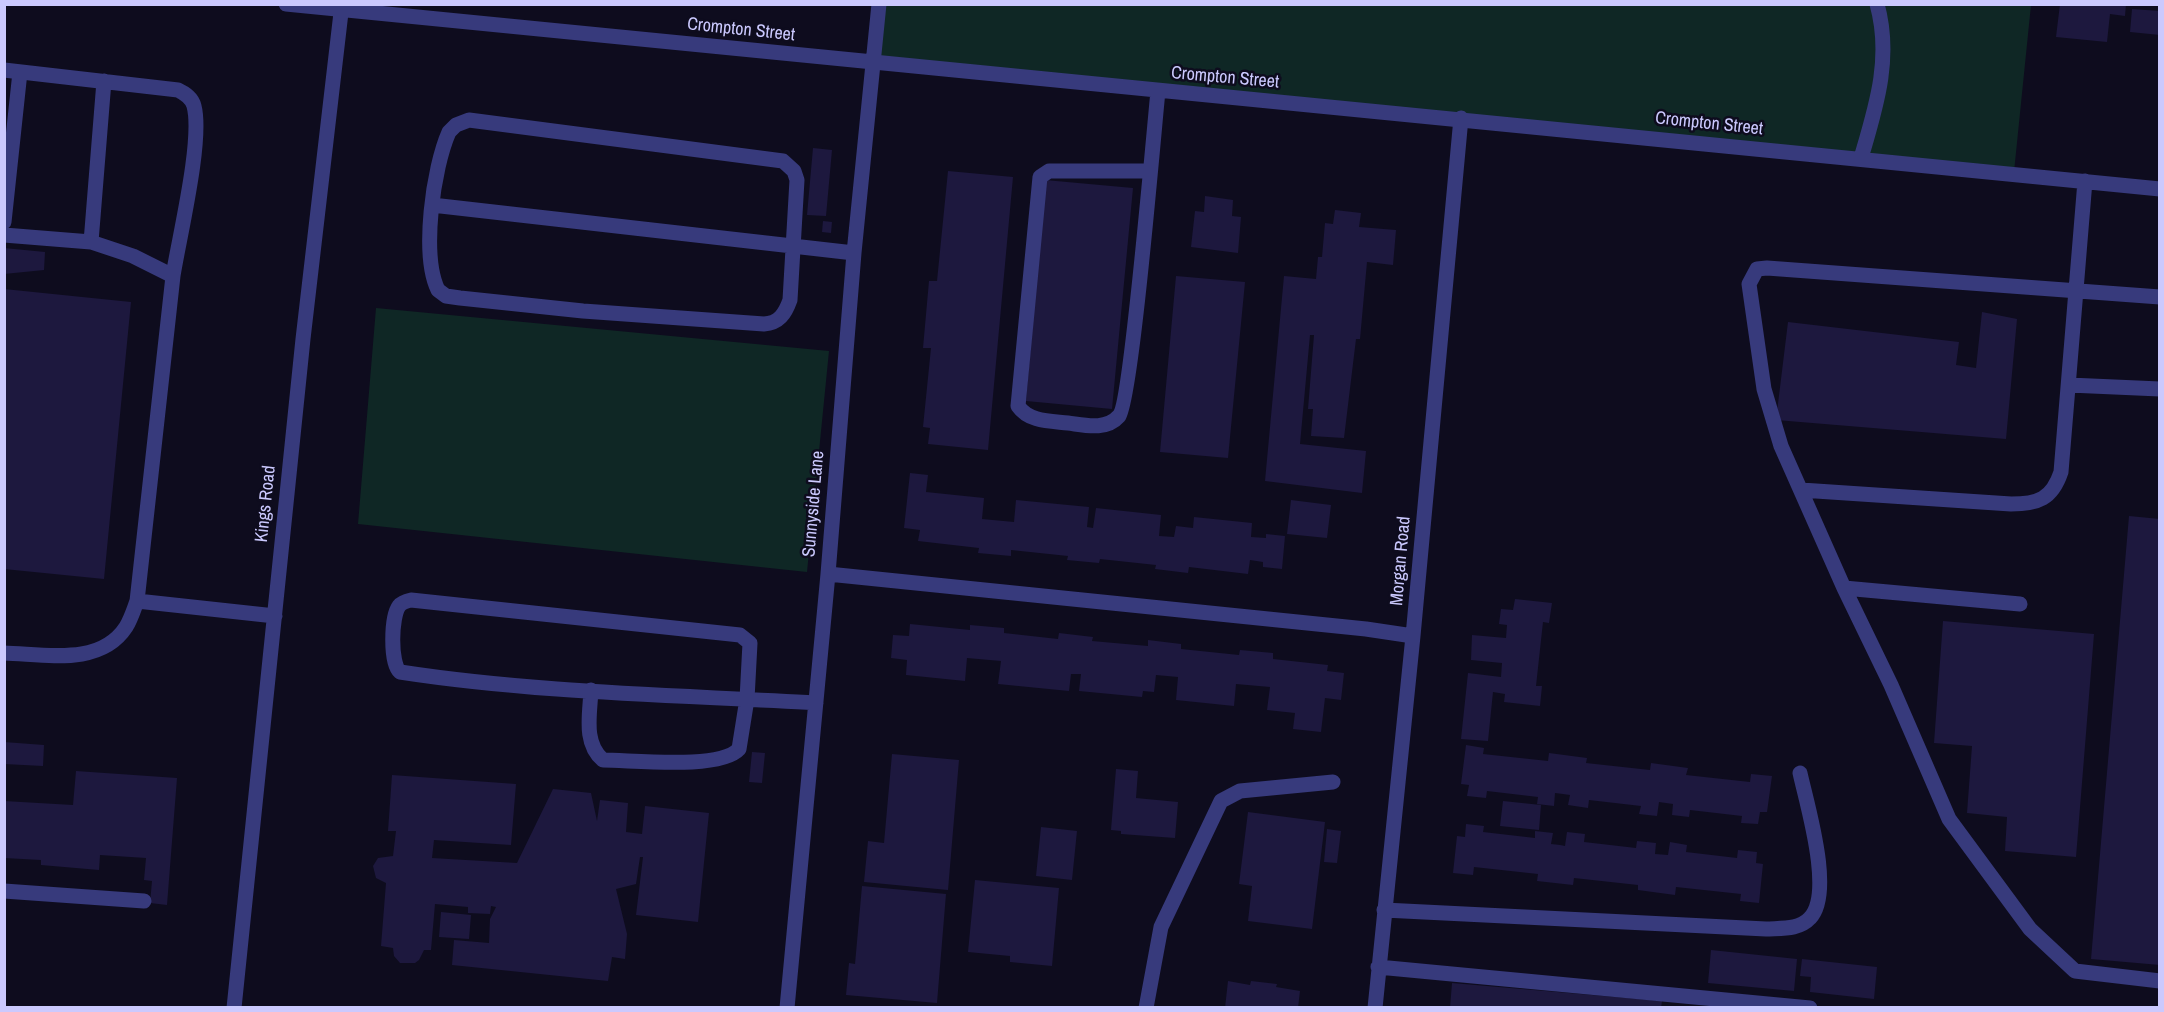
<!DOCTYPE html>
<html>
<head>
<meta charset="utf-8">
<style>
  body { margin:0 }
  #map { position:relative; width:2164px; height:1012px; overflow:hidden; background:#0e0c1e; font-family:"Archivo Narrow",sans-serif }
  canvas { display:block }
  .frame { position:absolute; inset:0; border:6px solid #cbc9fe; pointer-events:none }
</style>
</head>
<body>
<div id="map">
<canvas width="2164" height="1012"></canvas>
<div class="frame"></div>
</div>
<script>
const c = document.querySelector('canvas').getContext('2d');
c.lineJoin = 'round';
function fill(path, color) { c.fillStyle = color; c.fill(path, 'evenodd'); }
function trace(path, color, width, dash) { c.strokeStyle = color; c.lineWidth = width; c.lineCap = dash ? 'butt' : 'round'; c.setLineDash(dash || []); c.stroke(path); }
function drawText(font, color, halo, rows, align = 'center') {
  c.font = font + ' "Archivo Narrow",sans-serif'; c.lineWidth = 5; c.setLineDash([]); c.textBaseline = 'middle'; c.strokeStyle = halo; c.fillStyle = color; for (const [text, x, y, turn = 0] of rows) {
    c.save(); c.translate(x, y); c.rotate((+turn || 0) * Math.PI / 180); c.textAlign = isNaN(turn) ? turn : align; if (halo) c.strokeText(text, 0, 0); c.fillText(text, 0, 0); c.restore();
  }
}
fill(new Path2D(`
  M880,5H2031L2014,172L874,62Z
  M376,308L829,351L807,572L358,524Z`), '#0f2725');
fill(new Path2D(`
  M2060,4H2126L2125,16L2110,14L2107,42L2056,37Z
  M2132,9L2160,11V35L2130,32Z
  M813,148L832,150L826,216L807,215Z
  M948,171L1013,177L988,450L928,444L930,428L923,427L931,348H923L929,281H937Z
  M1045,180L1133,188L1112,409L1026,401Z
  M1205,196L1233,200L1232,216L1241,217L1238,253L1191,247L1195,211L1204,212Z
  M1335,210L1361,213L1359,227L1396,230L1393,265L1367,262L1360,339H1356L1344,438L1311,436L1313,409H1308L1314,335H1310L1300,444L1366,451L1362,493L1265,481L1284,276L1316,279L1318,257H1322L1325,223L1333,224Z
  M823,221L832,222L831,233L822,232Z
  M4,248L45,252L44,270L4,274Z
  M1176,276L1245,282L1228,458L1160,452Z
  M4,289L131,302L104,579L4,569Z
  M1982,312L2017,319L2006,439L1776,420L1788,322L1959,342L1956,365L1976,368Z
  M910,473L928,475L926,492L984,498L982,519L1014,522L1016,500L1089,507L1087,527L1093,528L1096,508L1161,515L1159,536L1174,537L1176,526L1193,528L1194,517L1252,523L1251,537L1266,538V534L1285,536L1282,569L1263,567V562L1250,560L1248,574L1189,567L1188,573L1155,569L1156,565L1100,559L1099,563L1067,560L1068,556L1011,550V556L978,553L979,548L918,541L920,530L904,528Z
  M1291,500L1331,505L1327,538L1287,534Z
  M2129,516L2160,519V965L2091,959Z
  M1515,599L1552,603L1549,623L1543,622L1536,686H1542L1540,706L1504,702L1505,694L1493,692L1488,741L1461,739L1468,673L1501,677L1502,663L1471,660L1472,635L1506,638L1507,625L1499,624L1501,609L1513,610Z
  M1943,621L2094,634L2076,857L2005,851L2007,817L1967,813L1972,746L1934,743Z
  M910,624L970,630V625L1004,628V633L1058,639L1059,633L1093,637L1092,641L1148,646V640L1181,644V649L1239,655L1240,650L1273,653V659L1328,665L1327,671L1344,673L1341,700L1325,698L1321,732L1293,729L1295,713L1267,710L1270,687L1236,684L1234,706L1176,700L1178,677L1156,675L1154,692L1143,691L1142,697L1079,691L1081,674H1071L1069,691L998,684L1001,661L967,658L965,681L906,675L907,660L891,658L893,635L909,636Z
  M4,742L44,745L43,766L4,764Z
  M1466,745L1484,748L1483,754L1548,761L1549,753L1587,758L1586,763L1650,770L1651,763L1688,768L1686,775L1750,782L1751,774L1772,776L1767,812H1760L1758,824L1741,823L1742,816L1690,810L1689,817L1672,815L1673,804L1659,802L1657,816L1639,814L1641,806L1589,800L1588,808L1568,805L1570,795L1563,794L1555,793L1554,806L1537,804L1538,797L1487,791L1486,798L1467,796L1469,785L1461,784Z
  M752,752L765,753L762,783L749,782Z
  M892,754L959,760L948,890L864,882L868,841L884,843Z
  M1116,769L1138,771L1136,798L1178,802L1175,838L1121,834V831L1111,830Z
  M76,771L177,778L167,905L150,903L152,881L144,880L146,858L100,855L99,870L41,865V860L4,858V801L73,805Z
  M392,775L516,784L511,845L434,840L432,858L517,863L553,789L591,793L597,821L600,800L628,803L626,832L642,834L645,806L709,813L698,922L636,915L643,857H640L636,884L616,889L627,934L625,959L612,957L608,981L452,965L454,940L489,943L490,919L496,907L491,906L490,914L468,913V907L435,904L431,950H424L419,960L415,963H400L394,956L393,948L381,946L386,883L376,878L373,866L378,858L393,856L396,831H388Z
  M1503,801L1541,805L1539,830L1500,826Z
  M1248,812L1325,822L1312,929L1248,921L1252,886L1239,884Z
  M1466,824L1484,826L1483,832L1535,838V831L1553,833L1551,844L1560,845L1565,846L1567,832L1585,834L1584,842L1636,848L1637,841L1656,843L1655,854L1668,855L1670,842L1687,845L1686,852L1737,858L1738,850L1757,852L1756,863L1763,864L1759,903L1740,901L1741,894L1676,887L1675,895L1638,890V885L1574,878L1573,885L1537,881L1538,874L1474,867L1473,875L1453,873L1457,836L1465,837Z
  M1041,827L1077,831L1072,880L1036,876Z
  M1327,829L1341,831L1337,863L1324,862Z
  M975,880L1059,888L1052,966L1010,962V956L968,952Z
  M862,886L946,894L937,1003L846,995L849,963L855,964Z
  M441,912L471,915L469,939L439,937Z
  M1711,950L1797,959L1794,991L1708,983Z
  M1802,959L1877,967L1874,999L1810,992L1811,977L1800,976Z
  M1228,981L1250,985L1251,981L1277,984L1276,987L1300,991L1298,1008H1225Z
  M1452,983L1662,1001L1661,1008H1450Z`), '#1d183e');
trace(new Path2D(`
  M286,4L2160,189
  M4,70L178,90C186,94 192,98 194,106C203,140 179,238 173,276
  M469,120L783,161L794,171L797,180L790,300C785,314 779,323 764,324L583,311L460,298L446,296L438,290C421,255 433,168 449,132L456,125Z
  M1861,158C1876,107 1892,58 1877,4
  M1150,171H1049L1040,177L1018,406C1029,422 1050,421 1068,423C1084,425 1106,431 1119,416C1131,403 1154,130 1158,91
  M432,205L854,253
  M4,222L20,72
  M4,235L91,242L104,81
  M2160,297L1767,268L1757,269L1749,284L1764,389L1781,446L1844,588L1891,685L1949,819L2030,929L2075,971L2160,981
  M2069,385L2160,389
  M1801,490L2011,504C2038,504 2052,499 2061,472L2085,181
  M828,574L1366,629L1413,636
  M1844,588L2020,604
  M137,601L275,616
  M4,653C44,654 100,667 126,627C131,619 134,609 137,601L173,276L133,256L91,242
  M591,690C590,714 583,743 603,760C633,760 720,770 739,749L747,699L750,643L740,635L411,600C406,601 402,602 399,606C391,617 390,663 400,672C537,693 678,695 816,703
  M4,891L144,901
  M1384,910L1766,929C1782,928 1799,930 1810,918C1834,893 1807,805 1800,773
  M1378,967L1810,1008
  M234,1008L303,339L342,4
  M787,1008L828,574L854,253L879,4
  M1146,1008L1161,927L1221,801L1240,791L1333,782
  M1375,1008L1413,636L1461,118`), '#373a7c', 15);
drawText('18px', '#cbc9fe', '#0e0c1e', [
  ["Crompton Street",741,30,6],
  ["Crompton Street",1225,78,5],
  ["Crompton Street",1709,124,6],
  ["Kings Road",266,504,-84],
  ["Sunnyside Lane",814,504,-85],
  ["Morgan Road",1401,561,-85]
]);
</script>
</body>
</html>
